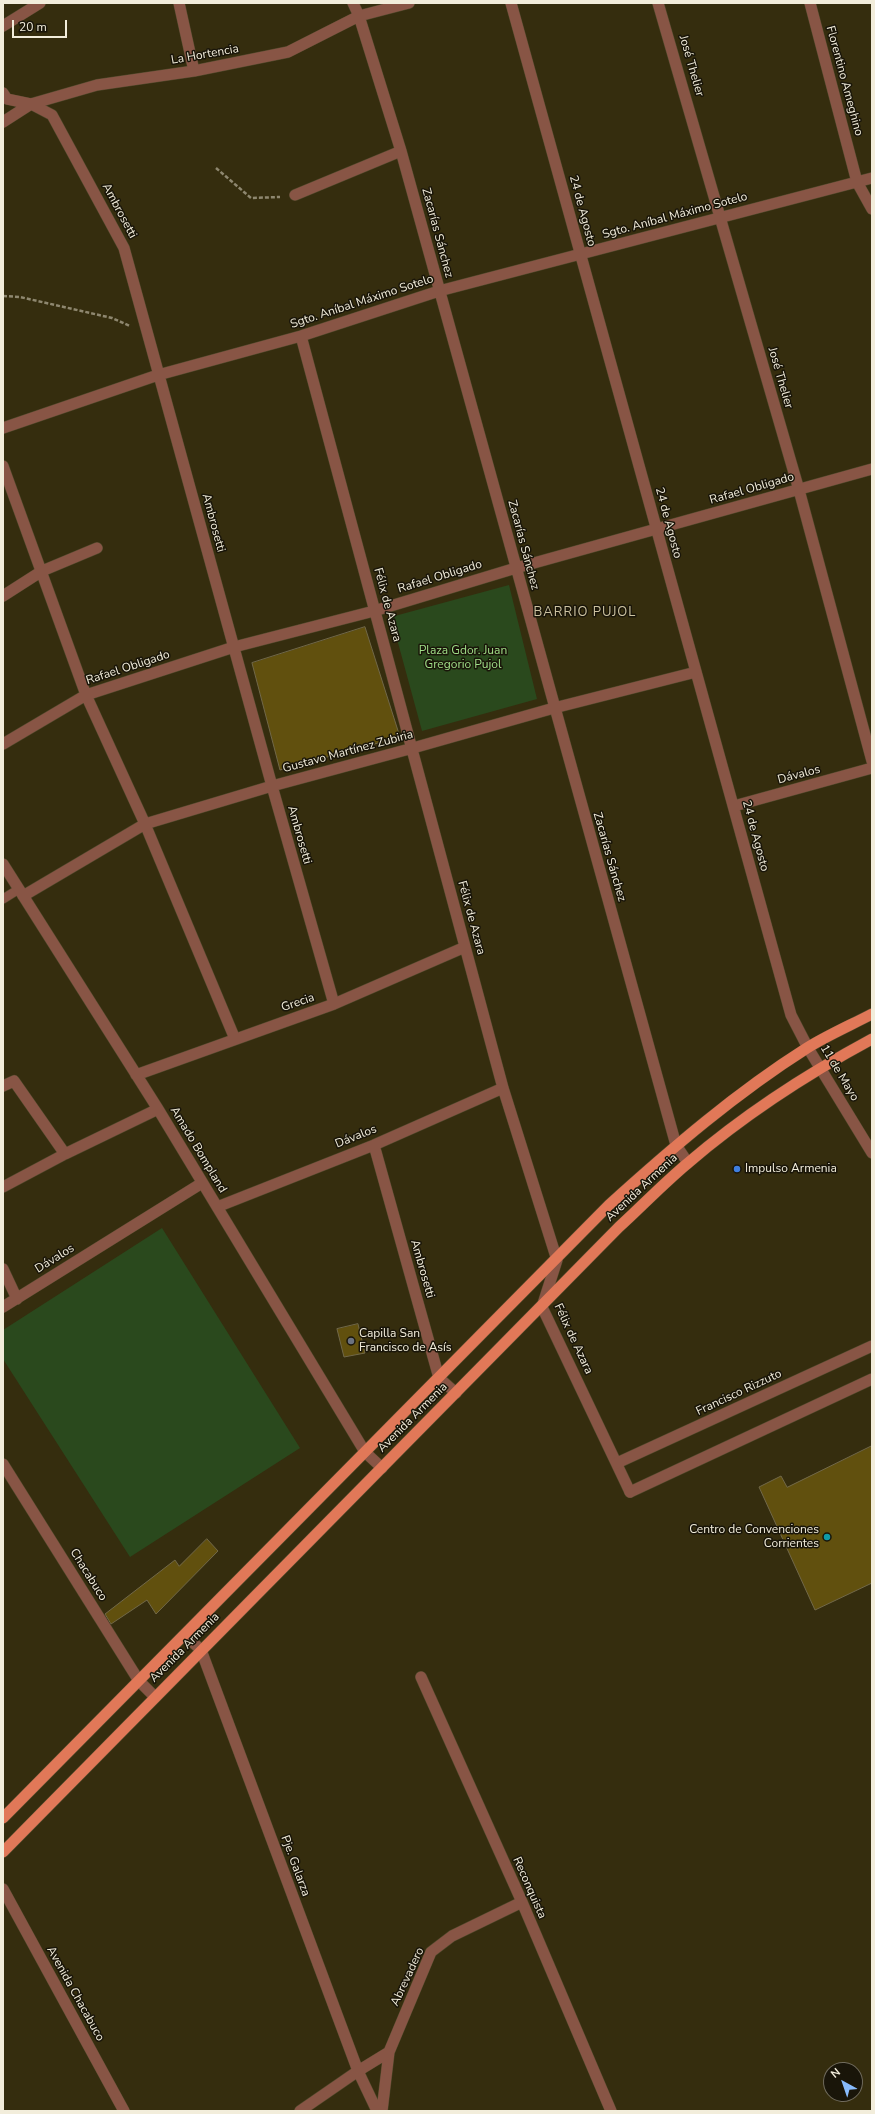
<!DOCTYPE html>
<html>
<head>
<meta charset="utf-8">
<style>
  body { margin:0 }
  #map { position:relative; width:875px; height:2114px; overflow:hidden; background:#352d0e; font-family:"Nunito Sans",sans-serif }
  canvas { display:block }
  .frame { position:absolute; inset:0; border:4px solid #f2eddb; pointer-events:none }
  .north { position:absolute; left:823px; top:2062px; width:40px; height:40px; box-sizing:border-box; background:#191509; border:1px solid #706b5d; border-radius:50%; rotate:320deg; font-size:11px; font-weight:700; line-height:16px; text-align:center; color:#f2eddb }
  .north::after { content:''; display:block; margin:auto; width:14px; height:18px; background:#88bbfc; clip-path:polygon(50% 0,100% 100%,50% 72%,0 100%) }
  .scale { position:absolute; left:12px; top:20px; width:55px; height:18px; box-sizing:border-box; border:2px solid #f2eddb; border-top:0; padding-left:5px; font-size:12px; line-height:14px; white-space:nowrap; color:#f2eddb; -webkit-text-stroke:3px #191509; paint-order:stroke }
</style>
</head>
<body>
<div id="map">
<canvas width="875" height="2114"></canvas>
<div class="frame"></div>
<div class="north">N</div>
<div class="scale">20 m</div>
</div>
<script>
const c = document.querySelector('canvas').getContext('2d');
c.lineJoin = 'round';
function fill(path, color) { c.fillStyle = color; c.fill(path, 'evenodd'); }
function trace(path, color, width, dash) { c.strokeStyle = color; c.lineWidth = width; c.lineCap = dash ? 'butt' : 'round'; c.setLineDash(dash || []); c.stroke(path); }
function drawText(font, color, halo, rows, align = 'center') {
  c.font = font + ' "Nunito Sans",sans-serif'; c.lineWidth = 3; c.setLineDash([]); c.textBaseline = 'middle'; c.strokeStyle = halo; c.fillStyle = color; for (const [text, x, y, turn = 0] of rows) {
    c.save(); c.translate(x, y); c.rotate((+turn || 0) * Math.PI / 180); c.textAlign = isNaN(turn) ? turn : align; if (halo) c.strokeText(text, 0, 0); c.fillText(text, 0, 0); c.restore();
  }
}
fill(new Path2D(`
  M509,585L537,699L422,731L391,617Z
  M162,1228L300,1448L130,1557L3,1359V1330Z`), '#2a491d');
const building = new Path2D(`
  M365,627L400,737L280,770L252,663Z
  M358,1324L365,1353L344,1357L337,1329Z
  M872,1446V1583L815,1610L759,1487L781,1476L787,1487Z
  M207,1539L218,1551L156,1614L147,1600L111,1624L105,1614L175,1560L179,1566Z`);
fill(building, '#61500e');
trace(building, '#716849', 1);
const service = new Path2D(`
  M3,899L19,889`);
const minor = new Path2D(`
  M179,3L194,71
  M353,3L359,16L401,151L676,1145L688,1163
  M511,3L791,1015L808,1048L872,1153
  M658,3L799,490L872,761
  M810,3L857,182L872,209
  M3,26L40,3
  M3,93L7,99L31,104L52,115L124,248L272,786L334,1004
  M3,122L31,104L97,85L194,71L288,52L359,16L409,3
  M295,195L401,151
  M301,336L503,1088L557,1260L542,1307L630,1492
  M3,428L158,375L301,336L439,291L872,178
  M3,466L86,695L145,824L235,1039
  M3,596L42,571L97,548
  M3,744L86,695L234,647L374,611L516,568L872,469
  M734,806L872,768
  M3,864L158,1109L365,1452L382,1468
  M23,896L145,824L272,786L413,748L554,708L696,672
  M136,1075L334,1004L465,947
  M3,1086L14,1081L65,1154
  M374,1145L439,1378L456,1393
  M3,1187L65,1154L158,1109
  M217,1207L374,1145L503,1088
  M3,1269L17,1299
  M3,1307L202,1183
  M3,1464L139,1681L155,1697
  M185,1635L201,1650L358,2071L377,2111
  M421,1677L522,1902L611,2111
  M300,2111L358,2071L389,2052
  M382,2111L389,2052L431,1952L452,1936L522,1902`);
const tertiary = new Path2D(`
  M617,1463L872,1346
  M630,1492L872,1379
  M3,1889L124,2111`);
const primary = new Path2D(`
  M3,1818L609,1205C672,1148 736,1093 807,1048C828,1035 851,1025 872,1014
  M3,1852L619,1227C642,1206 664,1183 688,1163C744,1115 807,1074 872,1039`);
trace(service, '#4f482b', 10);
trace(minor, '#4f482b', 12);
trace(tertiary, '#4f482b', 12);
trace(primary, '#4f482b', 12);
trace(new Path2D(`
  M216,168L251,198L280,197
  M3,296L20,297L112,318L130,326`), '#8e876f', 2.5, [4, 2]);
trace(service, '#885545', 9);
trace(minor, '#885545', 11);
trace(tertiary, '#885545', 11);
trace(primary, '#e17858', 11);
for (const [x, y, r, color] of [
  [737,1169,4,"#3f7fe0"],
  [351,1341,4,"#6b7280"],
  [827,1537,4,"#0f9aa8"]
]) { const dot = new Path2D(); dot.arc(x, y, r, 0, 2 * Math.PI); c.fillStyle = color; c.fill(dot); trace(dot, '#191509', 1.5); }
drawText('12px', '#f2eddb', '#191509', [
  ["La Hortencia",205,55,-10],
  ["José Thelier",691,66,74],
  ["Florentino Ameghino",844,81,75],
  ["Ambrosetti",119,211,62],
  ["24 de Agosto",582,211,75],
  ["Sgto. Aníbal Máximo Sotelo",675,216,-15],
  ["Zacarías Sánchez",437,233,75],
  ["Sgto. Aníbal Máximo Sotelo",362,302,-18],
  ["José Thelier",780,378,74],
  ["Rafael Obligado",752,489,-16],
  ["Ambrosetti",213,523,75],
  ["24 de Agosto",668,523,75],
  ["Zacarías Sánchez",523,545,75],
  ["Rafael Obligado",440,577,-17],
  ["Félix de Azara",387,605,75],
  ["Rafael Obligado",128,668,-18],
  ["Gustavo Martínez Zubiria",348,752,-15],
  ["Dávalos",799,775,-15],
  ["Ambrosetti",299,835,74],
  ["24 de Agosto",755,836,75],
  ["Zacarías Sánchez",609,857,74],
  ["Félix de Azara",471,918,75],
  ["Grecia",298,1003,-19],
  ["11 de Mayo",839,1073,59],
  ["Dávalos",356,1137,-22],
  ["Amado Bompland",198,1150,59],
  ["Avenida Armenia",642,1188,-43],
  ["Dávalos",55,1259,-32],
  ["Ambrosetti",422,1269,74],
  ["Félix de Azara",573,1339,65],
  ["Francisco Rizzuto",739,1393,-25],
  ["Avenida Armenia",413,1418,-45],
  ["Chacabuco",88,1575,58],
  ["Avenida Armenia",185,1648,-45],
  ["Pje. Galarza",295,1866,70],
  ["Reconquista",529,1888,66],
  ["Abrevadero",408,1977,-65],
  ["Avenida Chacabuco",75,1994,61]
]);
drawText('12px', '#a0df88', '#191509', [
  ["Plaza Gdor. Juan",463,651],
  ["Gregorio Pujol",463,665]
]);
drawText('12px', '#f2eddb', '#191509', [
  ["Impulso Armenia",745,1169],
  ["Capilla San",359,1334],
  ["Francisco de Asís",359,1348],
  ["Centro de Convenciones",819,1530,"right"],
  ["Corrientes",819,1544,"right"]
], 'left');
c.letterSpacing = '1px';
drawText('13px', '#cdc3a1', '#191509', [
  ["BARRIO PUJOL",585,613]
]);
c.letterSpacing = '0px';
</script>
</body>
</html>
